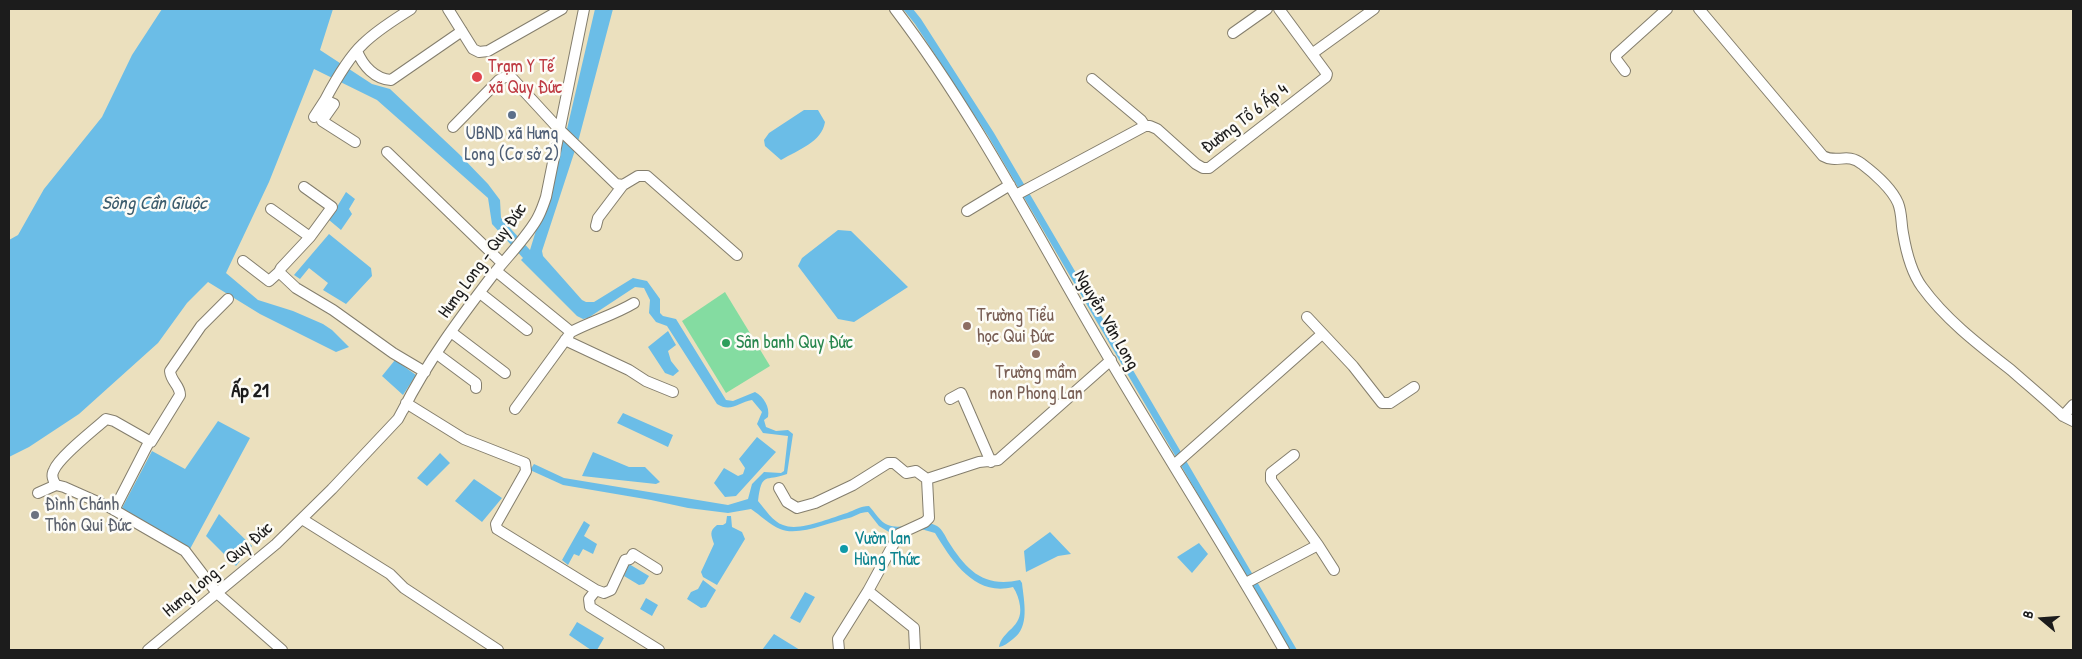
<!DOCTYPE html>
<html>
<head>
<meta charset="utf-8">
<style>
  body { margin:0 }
  #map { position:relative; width:2082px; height:659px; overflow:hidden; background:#ebe0be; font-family:"Patrick Hand",sans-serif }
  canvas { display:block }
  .frame { position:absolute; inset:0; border:10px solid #1c1c1c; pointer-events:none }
  .north { position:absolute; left:2017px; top:594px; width:50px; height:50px; -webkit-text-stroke:4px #fdfcf7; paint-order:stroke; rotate:288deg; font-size:14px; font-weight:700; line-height:20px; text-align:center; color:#1c1c1c }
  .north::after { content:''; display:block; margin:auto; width:18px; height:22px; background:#1c1c1c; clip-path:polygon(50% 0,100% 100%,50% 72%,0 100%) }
</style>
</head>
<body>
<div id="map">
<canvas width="2082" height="659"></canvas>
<div class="frame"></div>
<div class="north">B</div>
</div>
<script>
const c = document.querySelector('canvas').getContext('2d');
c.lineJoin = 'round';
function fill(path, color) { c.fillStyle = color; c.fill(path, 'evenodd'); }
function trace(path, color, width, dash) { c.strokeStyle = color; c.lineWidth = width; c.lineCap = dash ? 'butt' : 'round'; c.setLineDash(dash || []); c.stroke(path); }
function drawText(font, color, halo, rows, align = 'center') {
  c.font = font + ' "Patrick Hand",sans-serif'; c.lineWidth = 5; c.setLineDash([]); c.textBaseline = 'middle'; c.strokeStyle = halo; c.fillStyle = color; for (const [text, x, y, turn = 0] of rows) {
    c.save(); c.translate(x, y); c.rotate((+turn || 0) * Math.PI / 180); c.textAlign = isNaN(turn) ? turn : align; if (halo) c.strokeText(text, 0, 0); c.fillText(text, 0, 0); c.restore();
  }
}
fill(new Path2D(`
  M725,292L770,366L726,393L682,321Z`), '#84dca1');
fill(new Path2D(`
  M162,9H333L320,50L372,84L390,89L459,154L488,184L500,200L501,218L530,250L567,129L595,9H613L579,138L542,251L543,256L582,300L586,302H594L633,278L647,281L660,299V313L663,316L676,319L726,400L733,401L755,392C764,397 770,407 768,417L764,420L766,427L776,431L788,430L793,434L787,474C765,482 762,471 758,501C765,509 773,522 783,525C799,532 830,518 847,513C855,510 860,506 869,506C874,511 881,523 888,525C903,531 923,518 937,526C943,530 945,536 948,541C967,571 984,588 1020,580L1022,583C1024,602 1030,627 1013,639C1008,643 1004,646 999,647C1002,630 1023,628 1020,606C1019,599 1017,593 1013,587C975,597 952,561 935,533L921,529L894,535L879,526L868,512C860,512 856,516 849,518C830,522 798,537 780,529C770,525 760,515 751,509L728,513L688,508L651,500L563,485L530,470L534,464L564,478L728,505L748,499L752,484L764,472L781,473L784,471L788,436L763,433L757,424L762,412L752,400C739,402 731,413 717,404L667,326L656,322L649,313L650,300L644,288L635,287L588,318L583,319L577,316L521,260L523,258L492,224L488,198L377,100L314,69L269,182L226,273L258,300L293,311L323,324L332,330L349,347L336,352L260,314L208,282L187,303L158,343L79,414L29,447L9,457V240L18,235L44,189L102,117L132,55Z
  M903,9H913L921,19L994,133L1297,650H1289L988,136L915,24Z
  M804,110H818L825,122C822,142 798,150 781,160L765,146L764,140L769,133Z
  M346,192L355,199L349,209L352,214L341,230L329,220Z
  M838,230L851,231L908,287L854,322L838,319L798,266L802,258Z
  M329,234L371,268L372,276L346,304L323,290L328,283L309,268L300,279L294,275Z
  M668,331L676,345L668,351L671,361L679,371L673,376L665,373L648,347Z
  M395,360L416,375L403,395L382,376Z
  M623,413L673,435L668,447L617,423Z
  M218,421L250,438L190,549L122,508L152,451L185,469Z
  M757,437L776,452L736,496L725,497L714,483L724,468L738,476L743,474L745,468L739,459Z
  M593,452L629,467H645L660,482L656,484L582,476Z
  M440,453L450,463L427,486L417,478Z
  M474,479L502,498L482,522L455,501Z
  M219,514L252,546L236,566L206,536Z
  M727,516H731L732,527L742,532L745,539L717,585L703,577L701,572L714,544C711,535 709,531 717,525H723L726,523Z
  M584,521L590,525L584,536L597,544L593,554L583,549L579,556L574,554L568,565L562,560Z
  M1050,532L1071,554L1058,556L1026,572L1024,551Z
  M1199,543L1208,554L1192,573L1177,557Z
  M629,564L649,576L644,584L639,585L624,576Z
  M703,580L716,590L706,607L701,608L687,599L691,592L698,589Z
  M805,592L815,597L800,623L790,618Z
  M646,598L658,605L652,616L640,609Z
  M577,622L604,638L597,650H591L569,635Z
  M774,634L800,650H762Z`), '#6bbde7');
const minor = new Path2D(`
  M448,9L473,49L479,52L488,51L562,9
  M895,9C974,113 1034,230 1100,343C1160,446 1225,546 1284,650
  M1699,9L1823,156C1837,164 1847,152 1862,164C1874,173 1892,189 1898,203C1902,213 1901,223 1903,233C1906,251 1911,272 1922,287C1946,320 1979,345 2011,370C2028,385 2046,400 2063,416L2073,421
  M1233,33L1267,9
  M357,51C363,66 375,79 391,80L462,31
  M1313,53L1374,9
  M1625,71L1616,59V55L1667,9
  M1092,79L1141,120L1145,126
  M314,117L325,100
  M453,127L499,80L505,77H511L558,128L616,184L623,185L638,176H647L737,255
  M355,142L322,121L334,104L325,100C334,83 349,57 363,44C377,30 394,20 411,9
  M387,152L502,263
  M304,187L332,207L310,237L281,268L279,272L296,288L333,310L393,353L425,372
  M1016,195L1145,126H1150L1157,129L1196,164L1203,168H1209L1326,77L1327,74L1279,9
  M271,209L310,237
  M967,211L1010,185
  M596,226L598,218L623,185
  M243,261L269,281L279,272
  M496,271L571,332C592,321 614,315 634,303
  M480,293L527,330
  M1307,317L1353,366L1382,403H1390L1414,387
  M451,332L505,373
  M565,340L629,370L646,381L673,392
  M437,354L476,383V388
  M950,399L961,393L991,462
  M406,403L464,439L525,463L526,471L496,524L497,529L596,590L589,599L590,607L659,650
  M515,409L569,335
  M403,410C427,362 460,318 492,276C505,259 531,233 539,215C542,209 544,203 546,197L584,9
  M2063,416L2073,405
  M1294,455L1271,473V480L1318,545
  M1174,465L1322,334
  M56,485C53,481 51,475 54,470C60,456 94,430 106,419L114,421L151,442L180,395C180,385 171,382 170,371L201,326L228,299
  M779,488L787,502L797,508L815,503L853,485L888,463H894L906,473L916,471L927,479
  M38,493L56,485L64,487L109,507L185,551L217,593L282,650
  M114,510L149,442
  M302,519L390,574L404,588L498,650
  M1246,583L1318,545L1334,570
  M596,590L604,593L611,590L625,560L630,559L633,554L657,569
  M868,591L914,628L915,650
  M148,650L276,544L332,489L398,419L405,406
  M839,650L838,639L868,591L899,534L925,522L929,518L927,479L979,462L998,460L1111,360`);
trace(minor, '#847e6d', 12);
trace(minor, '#fff', 10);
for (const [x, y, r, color] of [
  [477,77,6,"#e0444e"],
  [512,115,5,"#5c6f8a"],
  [967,326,5,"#8d6e63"],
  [726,343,5,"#2e9e5b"],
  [1036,354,5,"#8d6e63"],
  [35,515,5,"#6b7280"],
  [844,549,5,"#0f9aa8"]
]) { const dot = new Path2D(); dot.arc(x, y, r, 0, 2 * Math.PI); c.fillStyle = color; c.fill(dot); trace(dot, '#fdfcf7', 2); }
drawText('18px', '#be3a42', '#fdfcf7', [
  ["Trạm Y Tế",488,67],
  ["xã Quy Đức",488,88]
], 'left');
drawText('18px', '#1c1c1c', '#fdfcf7', [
  ["Đường Tổ 6 Ấp 4",1245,119,-37],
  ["Hưng Long - Quy Đức",483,261,-54],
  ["Nguyễn Văn Long",1106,320,60],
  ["Hưng Long - Quy Đức",218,570,-40]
]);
drawText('18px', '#4e5e75', '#fdfcf7', [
  ["UBND xã Hưng",512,134],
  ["Long (Cơ sở 2)",512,155]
]);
drawText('18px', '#785e54', '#fdfcf7', [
  ["Trường Tiểu",977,316],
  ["học Qui Đức",977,337],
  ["Trường mầm",1036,373,"center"],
  ["non Phong Lan",1036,394,"center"]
], 'left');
drawText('18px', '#27864d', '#fdfcf7', [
  ["Sân banh Quy Đức",736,343]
], 'left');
drawText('18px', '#5b616d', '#fdfcf7', [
  ["Đình Chánh",45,505],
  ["Thôn Qui Đức",45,526]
], 'left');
drawText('18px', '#0d838f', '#fdfcf7', [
  ["Vườn lan",854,539],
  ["Hùng Thức",854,560]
], 'left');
drawText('italic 19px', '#3c5c6d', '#fdfcf7', [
  ["Sông Cần Giuộc",154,204]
]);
drawText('bold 19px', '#1c1c1c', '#fdfcf7', [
  ["Ấp 21",250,392]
]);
</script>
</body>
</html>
